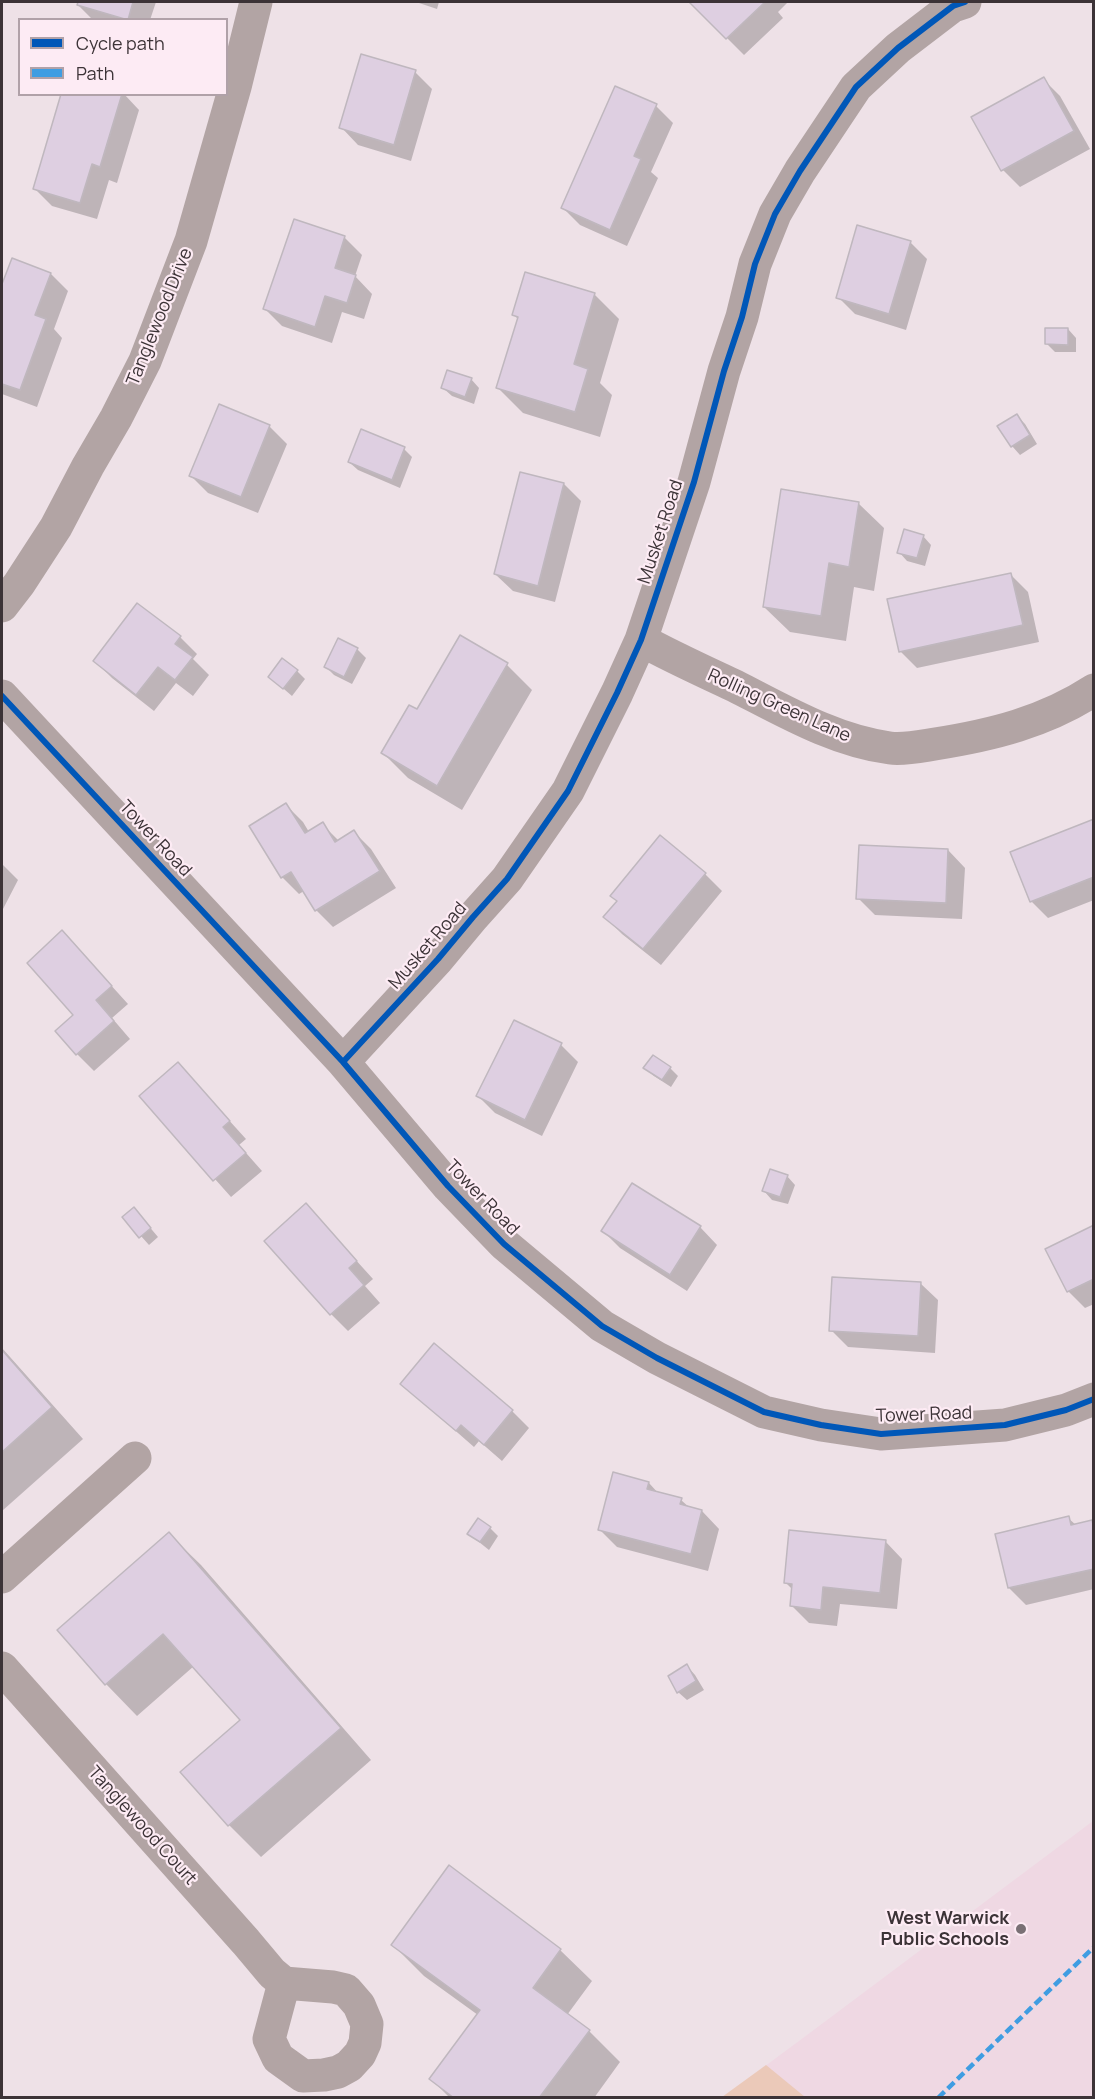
<!DOCTYPE html>
<html>
<head>
<meta charset="utf-8">
<style>
  body { margin:0 }
  #map { position:relative; width:1095px; height:2099px; overflow:hidden; background:#eee1e7; font-family:Manrope,sans-serif }
  canvas { display:block }
  .frame { position:absolute; inset:0; border:3px solid #3c3337; pointer-events:none }
  .legend { position:absolute; left:18px; top:18px; width:210px; height:78px; box-sizing:border-box; background:#fdebf4; border:2px solid #b0a1a8; margin:0; padding:8px 10px; list-style:none; font-size:18px; color:#3c3337 }
  .legend li { display:flex; align-items:center; gap:12px; height:30px }
  .legend b { width:30px; border:2px solid #b0a1a8 }
</style>
</head>
<body>
<div id="map">
<canvas width="1095" height="2099"></canvas>
<div class="frame"></div>
<ul class="legend">
<li><b style="height:8px;background:#0057b8"></b>Cycle path</li>
<li><b style="height:8px;background:#3f9de2"></b>Path</li>
</ul>
</div>
<script>
const c = document.querySelector('canvas').getContext('2d');
c.lineJoin = 'round';
function fill(path, color) { c.fillStyle = color; c.fill(path, 'evenodd'); }
function trace(path, color, width, dash) { c.strokeStyle = color; c.lineWidth = width; c.lineCap = dash ? 'butt' : 'round'; c.setLineDash(dash || []); c.stroke(path); }
function drawText(font, color, halo, rows, align = 'center') {
  c.font = font + ' Manrope,sans-serif'; c.lineWidth = 4.5; c.setLineDash([]); c.textBaseline = 'middle'; c.strokeStyle = halo; c.fillStyle = color; for (const [text, x, y, turn = 0] of rows) {
    c.save(); c.translate(x, y); c.rotate((+turn || 0) * Math.PI / 180); c.textAlign = isNaN(turn) ? turn : align; if (halo) c.strokeText(text, 0, 0); c.fillText(text, 0, 0); c.restore();
  }
}
fill(new Path2D(`
  M1093,1821V2097L722,2098L803,2038Z`), '#efd8e3');
fill(new Path2D(`
  M766,2065L805,2097H722Z`), '#ebc9b9');
fill(new Path2D(`
  M79,2H156L150,20H93L78,5Z
  M416,2H439L437,9Z
  M691,2H788L778,12L783,18L744,55Z
  M415,72L432,89L411,161L358,145L341,127Z
  M1043,79L1060,96L1090,149L1020,187L1003,170Z
  M63,94H124L139,110L117,183L109,180L97,219L52,206L34,188Z
  M656,106L673,123L651,172L658,178L627,246L580,225L563,208Z
  M344,237L362,255L355,276L372,294L364,319L342,312L332,343L282,326L265,309Z
  M910,242L927,259L906,330L855,314L838,297Z
  M12,260L51,274L68,291L54,329L62,338L37,407L2,394V289Z
  M594,294L619,319L600,383L612,395L600,437L523,413L498,388L519,320L513,314Z
  M1068,329L1076,338V352H1055L1047,344Z
  M471,379L479,388L474,404L452,396L443,388Z
  M219,406L269,426L287,444L258,513L208,493L191,476Z
  M1017,416L1025,424L1037,444L1020,455L1012,446Z
  M404,449L412,457L400,488L358,470L349,462Z
  M521,473L564,484L581,501L555,602L513,591L495,574Z
  M858,503L884,528L874,591L854,587L846,641L790,632L764,607Z
  M923,536L931,545L925,566L907,561L899,552Z
  M1011,575L1028,592L1039,642L917,668L900,651Z
  M180,637L197,654L193,659L209,675L193,696L176,683L154,711L112,678L95,661Z
  M460,637L507,665L532,690L462,810L408,778L383,753L417,711Z
  M339,640L358,650L366,658L352,684L334,675L326,667Z
  M297,671L305,679L292,696L270,677Z
  M286,805L303,822L309,832L322,824L339,841L354,832L371,849L396,888L333,927L316,910L304,891L299,894L282,877Z
  M1094,821V900L1048,918L1031,901Z
  M660,837L705,874L722,891L661,965L622,934L605,917L618,902Z
  M948,850L965,868L962,919L875,915L858,898Z
  M2,864L18,880L3,909L2,908Z
  M79,950L128,1004L112,1018L130,1039L94,1071L77,1054L76,1015Z
  M561,1045L578,1062L542,1136L495,1113L478,1096Z
  M178,1064L246,1139L239,1145L262,1171L231,1197L141,1096Z
  M645,1068H670L678,1076L671,1087L654,1076Z
  M787,1176L795,1185L788,1204L772,1200L764,1191Z
  M306,1205L373,1279L365,1286L380,1303L348,1331L331,1314Z
  M124,1217L142,1218L158,1237L149,1245Z
  M1094,1226V1304L1085,1308L1068,1291Z
  M700,1227L717,1245L687,1291L620,1248L603,1231Z
  M920,1283L938,1300L935,1353L848,1347L831,1330Z
  M434,1346L512,1411L529,1428L502,1461L479,1441L474,1447L402,1384Z
  M2,1348L83,1439L2,1511Z
  M649,1483L659,1494L681,1500L690,1508L702,1511L719,1529L708,1571L617,1547L600,1530Z
  M1068,1518L1076,1525L1091,1522L1094,1524V1589L1026,1605L1009,1588Z
  M490,1528L498,1536L489,1550L469,1534Z
  M169,1534L201,1565L371,1760L261,1857L229,1825L183,1772L242,1720L194,1666L137,1716L106,1684L59,1630Z
  M885,1541L902,1559L897,1609L840,1604L837,1626L809,1623L792,1606L793,1590L785,1582Z
  M687,1666L695,1675L704,1690L687,1700L678,1692Z
  M393,1945L560,1950L592,1981L567,2015L589,2031L620,2062L594,2098H450L431,2079L478,2015L424,1976Z`), '#0003');
const building = new Path2D(`
  M78,2H133L128,20L77,5Z
  M689,2H765L726,39Z
  M361,54L416,70L394,145L339,128Z
  M1044,77L1074,131L1001,171L971,117Z
  M615,86L657,104L634,156L641,159L610,230L561,208Z
  M61,94H122L100,167L92,164L80,203L33,189Z
  M294,219L345,236L335,268L356,275L347,303L325,296L315,327L263,309Z
  M857,225L911,241L889,314L836,298Z
  M12,258L51,273L35,315L46,319L20,390L2,384V284Z
  M525,272L595,293L574,364L588,369L575,412L496,388L518,317L512,315Z
  M1045,328H1068V345L1045,344Z
  M447,370L472,378L465,397L441,388Z
  M219,404L270,425L241,497L189,476Z
  M1017,414L1030,435L1011,447L997,426Z
  M361,429L405,447L392,480L348,462Z
  M520,472L564,483L538,586L494,574Z
  M781,489L859,502L849,567L829,563L821,616L763,607Z
  M904,529L924,535L917,558L897,553Z
  M1011,573L1023,625L899,652L887,599Z
  M137,603L181,636L175,644L193,657L175,680L158,667L136,695L93,661Z
  M460,635L508,663L437,786L381,753L409,705L417,709Z
  M338,638L358,648L344,677L324,667Z
  M282,658L298,670L283,689L268,677Z
  M286,803L305,833L323,822L335,842L354,830L380,871L315,911L291,872L281,878L249,826Z
  M1094,819V877L1030,902L1010,852Z
  M660,835L706,873L643,949L603,917L617,901L610,896Z
  M859,845L948,849L946,903L856,899Z
  M62,930L112,986L96,1000L114,1021L76,1055L55,1031L73,1015L27,963Z
  M514,1020L562,1043L525,1120L476,1096Z
  M653,1055L671,1067L662,1080L643,1068Z
  M178,1062L230,1121L223,1127L246,1153L213,1181L139,1096Z
  M770,1169L788,1175L780,1197L762,1191Z
  M632,1183L701,1226L670,1275L601,1231Z
  M306,1203L357,1261L349,1268L364,1285L330,1315L264,1241Z
  M134,1207L151,1228L139,1238L122,1217Z
  M1094,1225V1279L1067,1292L1045,1249Z
  M832,1277L921,1282L918,1336L829,1331Z
  M434,1343L513,1410L484,1445L461,1425L456,1431L400,1384Z
  M2,1350L52,1407L2,1452Z
  M613,1472L649,1482L647,1489L682,1498L680,1504L702,1510L691,1554L598,1530Z
  M1069,1516L1071,1525L1092,1520L1094,1528V1569L1008,1588L995,1534Z
  M478,1518L491,1527L480,1542L467,1534Z
  M789,1530L886,1540L880,1593L823,1587L821,1610L790,1606L792,1584L784,1583Z
  M169,1532L341,1728L228,1826L180,1772L240,1720L163,1634L105,1685L57,1630Z
  M687,1664L696,1681L677,1693L668,1676Z
  M449,1865L561,1949L533,1988L590,2030L539,2098H454L429,2079L480,2010L391,1945Z`);
fill(building, '#decfe1');
trace(building, '#bfb7be', 1.5);
trace(new Path2D(`
  M2,606L19,584L56,527L88,466L116,418L145,361L191,241L235,87L256,2
  M641,640C672,657 703,671 735,686C784,711 835,741 890,748C904,750 922,746 935,744C992,735 1045,722 1094,690
  M2,696L343,1062L448,1186L504,1244L602,1326L657,1358L764,1412L821,1425L881,1434L1005,1425L1066,1410L1094,1399
  M343,1062L438,959L473,917L507,879L568,791L617,693L641,640L694,482L724,371L742,317L755,264L775,214L800,171L856,87L898,48L953,6L965,2
  M2,1577L135,1458
  M2,1668L246,1942L272,1973L284,1983
  M284,1983L333,1987L346,1990L359,2005L367,2024L365,2043L360,2054L349,2066L338,2072L324,2075L303,2076L278,2058L269,2039Z`), '#b2a4a4', 33);
trace(new Path2D(`
  M938,2098L1094,1947`), '#3f9de2', 4.5, [9, 4.5]);
trace(new Path2D(`
  M2,696L343,1062L448,1186L504,1244L602,1326L657,1358L764,1412L821,1425L881,1434L1005,1425L1066,1410L1094,1399
  M343,1062L438,959L473,917L507,879L568,791L617,693L641,640L694,482L724,371L742,317L755,264L775,214L800,171L856,87L898,48L953,6L965,2`), '#0057b8', 6);
for (const [x, y, r, color] of [
  [1021,1929,6,"#7a7075"]
]) { const dot = new Path2D(); dot.arc(x, y, r, 0, 2 * Math.PI); c.fillStyle = color; c.fill(dot); trace(dot, '#fdebf4', 2); }
drawText('18px', '#3c3337', '#fdebf4', [
  ["Tanglewood Drive",160,317,-68],
  ["Musket Road",661,532,-72],
  ["Rolling Green Lane",779,706,24],
  ["Tower Road",155,839,47],
  ["Musket Road",428,946,-49],
  ["Tower Road",482,1198,46],
  ["Tower Road",924,1415,-2],
  ["Tanglewood Court",142,1826,48]
]);
drawText('bold 18px', '#3c3337', '#fdebf4', [
  ["West Warwick",1009,1919],
  ["Public Schools",1009,1940]
], 'right');
</script>
</body>
</html>
